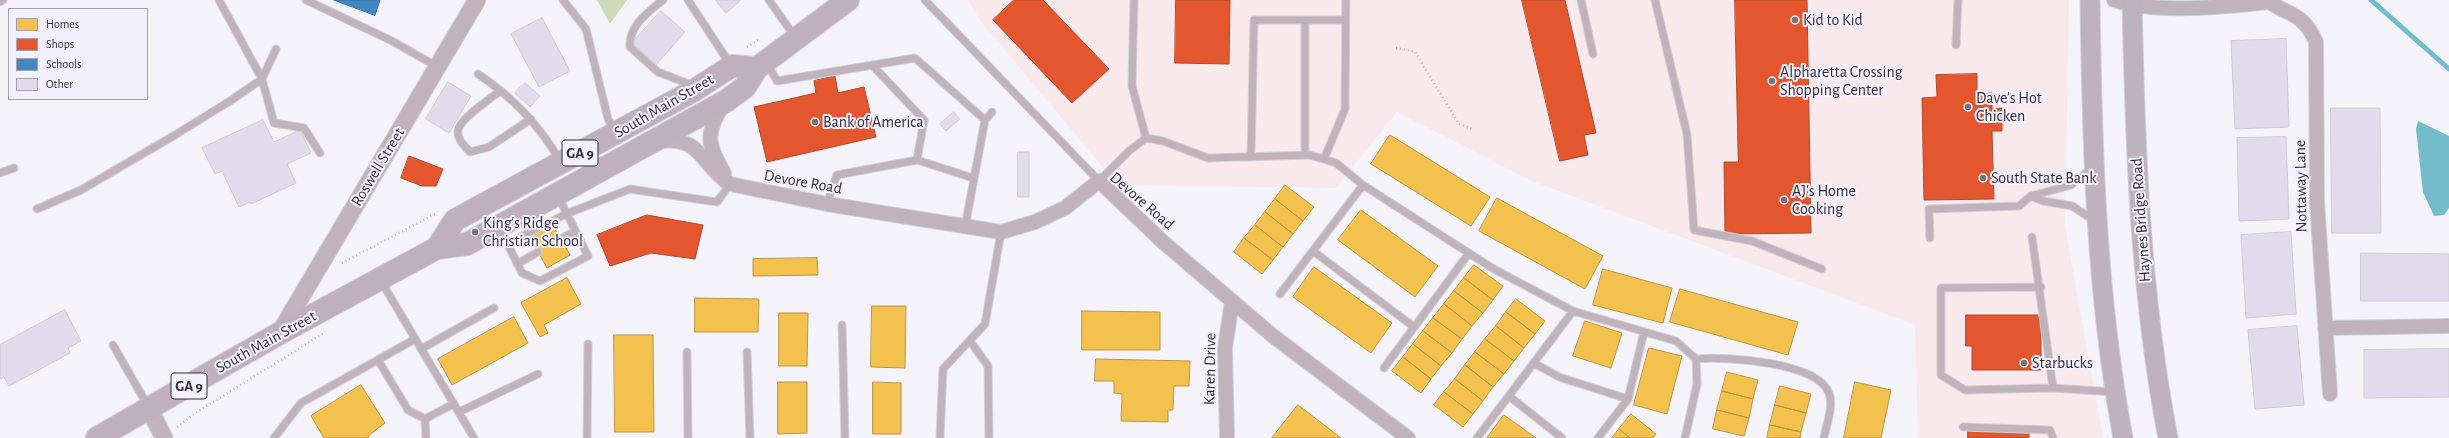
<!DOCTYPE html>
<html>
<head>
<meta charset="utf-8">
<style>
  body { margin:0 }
  #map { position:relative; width:2449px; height:438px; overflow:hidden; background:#f4f3fa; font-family:"Alegreya Sans",sans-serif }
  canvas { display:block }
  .legend { position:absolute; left:8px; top:8px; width:140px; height:92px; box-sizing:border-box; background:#f3f0fd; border:1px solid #a5a2ae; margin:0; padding:5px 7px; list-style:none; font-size:12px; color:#312e37 }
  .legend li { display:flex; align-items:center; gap:8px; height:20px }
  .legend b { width:20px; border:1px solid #a5a2ae }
</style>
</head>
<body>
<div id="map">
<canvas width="2449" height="438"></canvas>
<ul class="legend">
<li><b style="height:11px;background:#f2c14e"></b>Homes</li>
<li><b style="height:11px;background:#e4572e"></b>Shops</li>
<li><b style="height:11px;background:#3f88c5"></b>Schools</li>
<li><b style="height:11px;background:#e2dbeb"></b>Other</li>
</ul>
</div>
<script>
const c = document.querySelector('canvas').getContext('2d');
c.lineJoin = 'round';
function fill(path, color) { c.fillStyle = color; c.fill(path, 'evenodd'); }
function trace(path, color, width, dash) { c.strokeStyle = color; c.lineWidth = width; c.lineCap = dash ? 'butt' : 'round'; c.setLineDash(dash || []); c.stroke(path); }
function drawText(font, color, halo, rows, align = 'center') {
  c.font = font + ' "Alegreya Sans",sans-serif'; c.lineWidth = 4; c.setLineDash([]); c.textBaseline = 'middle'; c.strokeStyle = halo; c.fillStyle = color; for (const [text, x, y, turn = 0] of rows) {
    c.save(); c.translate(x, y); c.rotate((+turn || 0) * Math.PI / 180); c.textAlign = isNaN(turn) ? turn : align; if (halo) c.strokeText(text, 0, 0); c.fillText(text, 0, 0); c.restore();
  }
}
fill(new Path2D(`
  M968,0H2069L2065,226L2103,438H1918L1915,325L1532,181L1397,112L1336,188L1118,185L981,22Z`), '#f8e9ed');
fill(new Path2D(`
  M597,0H627L610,24Z`), '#ccdcba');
fill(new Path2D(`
  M2418,121L2449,136V208L2444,215L2434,216L2423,192L2416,129Z`), '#73bcca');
const homes = new Path2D(`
  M1390,135L1490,197L1471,226L1371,164Z
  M1285,185L1314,207L1303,221L1275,199Z
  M1497,198L1603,256L1585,289L1479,231Z
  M1275,199L1303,221L1293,234L1265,212Z
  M1361,210L1438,266L1415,297L1338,240Z
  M1265,212L1293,234L1283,247L1255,225Z
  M553,225L570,255L547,268L530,237Z
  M1255,225L1283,247L1273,260L1244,238Z
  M1244,238L1273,260L1262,274L1234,252Z
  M817,258L818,275L753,276V259Z
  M1474,265L1503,286L1493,300L1464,278Z
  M1314,267L1392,323L1371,353L1293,297Z
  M1603,269L1672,288L1663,323L1593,305Z
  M567,278L581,304L544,325L548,333L540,337L521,303Z
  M1464,278L1493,300L1483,313L1454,291Z
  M1680,289L1798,322L1788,355L1670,322Z
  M1454,291L1483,313L1472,326L1444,304Z
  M695,298L759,299L758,332H695Z
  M1516,299L1545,321L1535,334L1506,312Z
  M1444,304L1472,326L1462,339L1433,318Z
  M872,306H906L905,368L871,367Z
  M1082,311L1160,312V350H1082Z
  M1506,312L1535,334L1524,348L1496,326Z
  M779,313H808L807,366H779Z
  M514,317L528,343L452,385L438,359Z
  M1433,318L1462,339L1452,353L1423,331Z
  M1585,321L1622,333L1611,368L1573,356Z
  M1496,326L1524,348L1514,361L1485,339Z
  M1423,331L1452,353L1441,366L1413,344Z
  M614,335H653L654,432H615Z
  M1485,339L1514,361L1504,374L1475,352Z
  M1413,344L1441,366L1431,379L1403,357Z
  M1649,348L1682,356L1667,414L1634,405Z
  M1475,352L1504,374L1493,387L1465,365Z
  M1403,357L1431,379L1421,393L1392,371Z
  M1096,359L1190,361L1189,386H1174L1173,410H1168V422L1121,421L1122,394L1114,393V381H1095Z
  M1465,365L1493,387L1483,401L1455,379Z
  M1727,372L1758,380L1753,399L1722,391Z
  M1455,379L1483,401L1473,414L1444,392Z
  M778,382H807V433L778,434Z
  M873,382L901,383V434H873Z
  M1855,382L1891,390L1881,438H1844Z
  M361,385L385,423L368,436L369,438H324L311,416Z
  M1780,386L1811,394L1806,413L1775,405Z
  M1722,391L1753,399L1749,418L1717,410Z
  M1444,392L1473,414L1463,427L1434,405Z
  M1298,405L1341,438H1272Z
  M1775,405L1806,413L1801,432L1770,425Z
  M1717,410L1749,418L1744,436L1713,429Z
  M1631,414L1656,434L1653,438H1630L1619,429Z
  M1504,415L1536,438H1487Z
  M1770,425L1801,432L1800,438H1767Z
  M1619,429L1630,438H1612Z`);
fill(homes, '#f2c14e');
trace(homes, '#b89547', 1);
const shops = new Path2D(`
  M1014,0H1043L1109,69L1072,103L993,20Z
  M1176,0H1230L1229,64L1175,63Z
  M1522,0H1565L1596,133L1584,135L1588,155L1560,161Z
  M1735,0H1807L1811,233L1725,234L1724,162H1738Z
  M1977,74V94L1992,93V109L2002,108V131H1992L1994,199L1924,200L1922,98L1937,97L1936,75Z
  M835,76L838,93L864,87L876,137L767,162L754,107L816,93L814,81Z
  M409,156L443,169L436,186H422L401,178Z
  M647,215L703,225L695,259L651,253L610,266L597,235Z
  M1966,315H2041V370H1972V346H1966Z
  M1968,430L2029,432V438H1968Z`);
fill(shops, '#e4572e');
trace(shops, '#ae4b31', 1);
const schools = new Path2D(`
  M334,0H380L375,15Z`);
fill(schools, '#3f88c5');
trace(schools, '#3b6d9a', 1);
trace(new Path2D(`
  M2371,0L2449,69`), '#73bcca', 5);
const building = new Path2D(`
  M716,0H740V1L726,13Z
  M661,11L685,32L656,65L632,43Z
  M542,18L570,71L539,87L511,34Z
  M2286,39L2289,127L2235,129L2231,41Z
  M448,82L471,96L449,133L426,119Z
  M525,83L540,96L530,107L515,93Z
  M2331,108H2380L2381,233H2332Z
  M954,112L960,119L946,131L940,124Z
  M263,120L274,142L300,130L311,153L287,164L296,183L251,204L250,202L239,207L222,171L215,174L202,148Z
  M2286,137L2289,219L2239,221L2237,138Z
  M1018,152H1029V197H1018Z
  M2291,232L2296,314L2246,318L2241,235Z
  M2361,253L2449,254V301H2361Z
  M65,310L81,341L68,348L70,353L9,386L4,377L0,379V345Z
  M2297,326L2304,405L2255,409L2248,330Z
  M2449,349V397L2364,398V350Z`);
fill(building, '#e2dbeb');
trace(building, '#ceccd2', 1);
const service = new Path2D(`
  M219,0L262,79L274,123L304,128L320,153
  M306,0L392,41L438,67
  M563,0L586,29L608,119L615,132
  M663,0C648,12 628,27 630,47L658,72L689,84L691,88
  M688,0L730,64
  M769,0L795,37
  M925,0L1099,181L1129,151L1146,138L1163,141L1208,158L1310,155L1336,163L1363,185L1492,268L1573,311L1676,341L1696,359L1697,384L1685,438
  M1134,0L1132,86L1146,138
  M1581,0L1593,54
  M1655,0L1687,134L1694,230L1752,241L1822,269
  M0,2L3,0
  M1956,45L1958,0
  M767,63L777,81L915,58L985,120
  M478,74C511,96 540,126 560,161
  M500,91C490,99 459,119 458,131C457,140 465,146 470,152L489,147L531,119
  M1305,155V20
  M1251,157L1254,20H1346
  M1324,159L1345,109L1346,0
  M917,160L973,178
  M0,173L14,168
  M2031,196L2043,201L2072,206L2095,221
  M827,204L837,175L917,160L924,120L872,65
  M37,209L81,190L175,135L230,101L262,79L276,49
  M965,227L985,120L992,112
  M500,229L522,273L540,281L588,256L558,196
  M2032,237L2053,388L2114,392
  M1930,238L1929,209L2019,206L2031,196L2071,185L2092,168
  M561,239L575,231
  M507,244L566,214L630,189L717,202L730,184
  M1313,251L1414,327
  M517,264L538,252
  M381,281L474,438
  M2041,287L1941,288V375L1965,390L2053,388
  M1280,294L1363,185
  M842,325L845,438
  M970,341L988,366L989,438
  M113,345L148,406
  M421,349L494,308
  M687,352L688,438
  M747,352L750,438
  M1696,359C1726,356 1817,362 1829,393C1834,406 1826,425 1824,438
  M378,360L408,410L425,419
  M1534,363L1559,377L1628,399
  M1384,368L1469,253
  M1509,396L1562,438
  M459,412L538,374
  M425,419L453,404
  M425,419L426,438
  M1963,427L2050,430L2053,438
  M274,438L301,403L415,339
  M587,438L588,344
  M940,438L943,369L985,324L1001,232
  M1477,438L1573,311
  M1598,438L1628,399L1644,332`);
const minor = new Path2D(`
  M2114,0C2155,14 2224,7 2268,2
  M2266,0C2289,16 2303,12 2316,42L2317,202L2330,394
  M723,105C704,135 708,144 724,173
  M659,141C703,136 700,165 730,184L827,204L1001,232L1035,222L1065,208L1099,181L1163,242L1273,336L1408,438
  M2325,328L2449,326
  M1227,438L1225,348L1232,301`);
const tertiary = new Path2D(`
  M279,334L477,0
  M149,408L164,438`);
const secondary = new Path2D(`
  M2090,0C2092,147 2096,293 2123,438
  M2132,0C2135,147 2140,293 2168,438`);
const trunk = new Path2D(`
  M437,248L455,220L693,91L732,66L757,68
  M97,438L280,333L437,248L467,244L726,101L745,87L757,68L848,0`);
trace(service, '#d2d0d6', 9);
trace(minor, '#d2d0d6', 16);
trace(tertiary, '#d2d0d6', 19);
trace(secondary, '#d2d0d6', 21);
trace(trunk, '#d2d0d6', 24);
trace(new Path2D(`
  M747,47L760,39
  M1396,48L1415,52L1459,124L1472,129
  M342,263L435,214
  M177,427L197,412L324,333`), '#bdb6bd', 2.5, [1, 3]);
trace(service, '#c0b3bc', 7);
trace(minor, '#c0b3bc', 14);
trace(tertiary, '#c0b3bc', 17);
trace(secondary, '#beb2bc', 19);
trace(trunk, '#beb0bc', 22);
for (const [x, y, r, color] of [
  [1795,20,4,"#75737b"],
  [1772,81,4,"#75737b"],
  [1968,107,4,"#75737b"],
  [815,122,4,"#75737b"],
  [1983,178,4,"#75737b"],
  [1784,200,4,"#75737b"],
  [475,232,4,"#75737b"],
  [2024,363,4,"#75737b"]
]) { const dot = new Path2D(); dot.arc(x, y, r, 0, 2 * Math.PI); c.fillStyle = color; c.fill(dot); trace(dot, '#f3f0fd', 1.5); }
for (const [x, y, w] of [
  [580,153,36],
  [189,386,36]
]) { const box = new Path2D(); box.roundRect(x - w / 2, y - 13, w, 26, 3); c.fillStyle = '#f3f0fd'; c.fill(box); trace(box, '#312e37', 1); }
drawText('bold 15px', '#312e37', null, [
  ["GA 9",580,153],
  ["GA 9",189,386]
]);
drawText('16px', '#312e37', '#f3f0fd', [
  ["Kid to Kid",1803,20],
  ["Alpharetta Crossing",1780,72],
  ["Shopping Center",1780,90],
  ["Dave's Hot",1976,98],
  ["Chicken",1976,116],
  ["Bank of America",823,122],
  ["South State Bank",1991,178],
  ["AJ's Home",1792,191],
  ["Cooking",1792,209],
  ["King's Ridge",483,223],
  ["Christian School",483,241],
  ["Starbucks",2032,363]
], 'left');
drawText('16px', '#312e37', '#f3f0fd', [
  ["South Main Street",664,106,-30],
  ["Roswell Street",378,167,-59],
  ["Devore Road",803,182,10],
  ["Nottaway Lane",2301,186,-91],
  ["Devore Road",1142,201,41],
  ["Haynes Bridge Road",2141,220,-94],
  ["South Main Street",266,342,-29],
  ["Karen Drive",1210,369,-89]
]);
</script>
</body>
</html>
